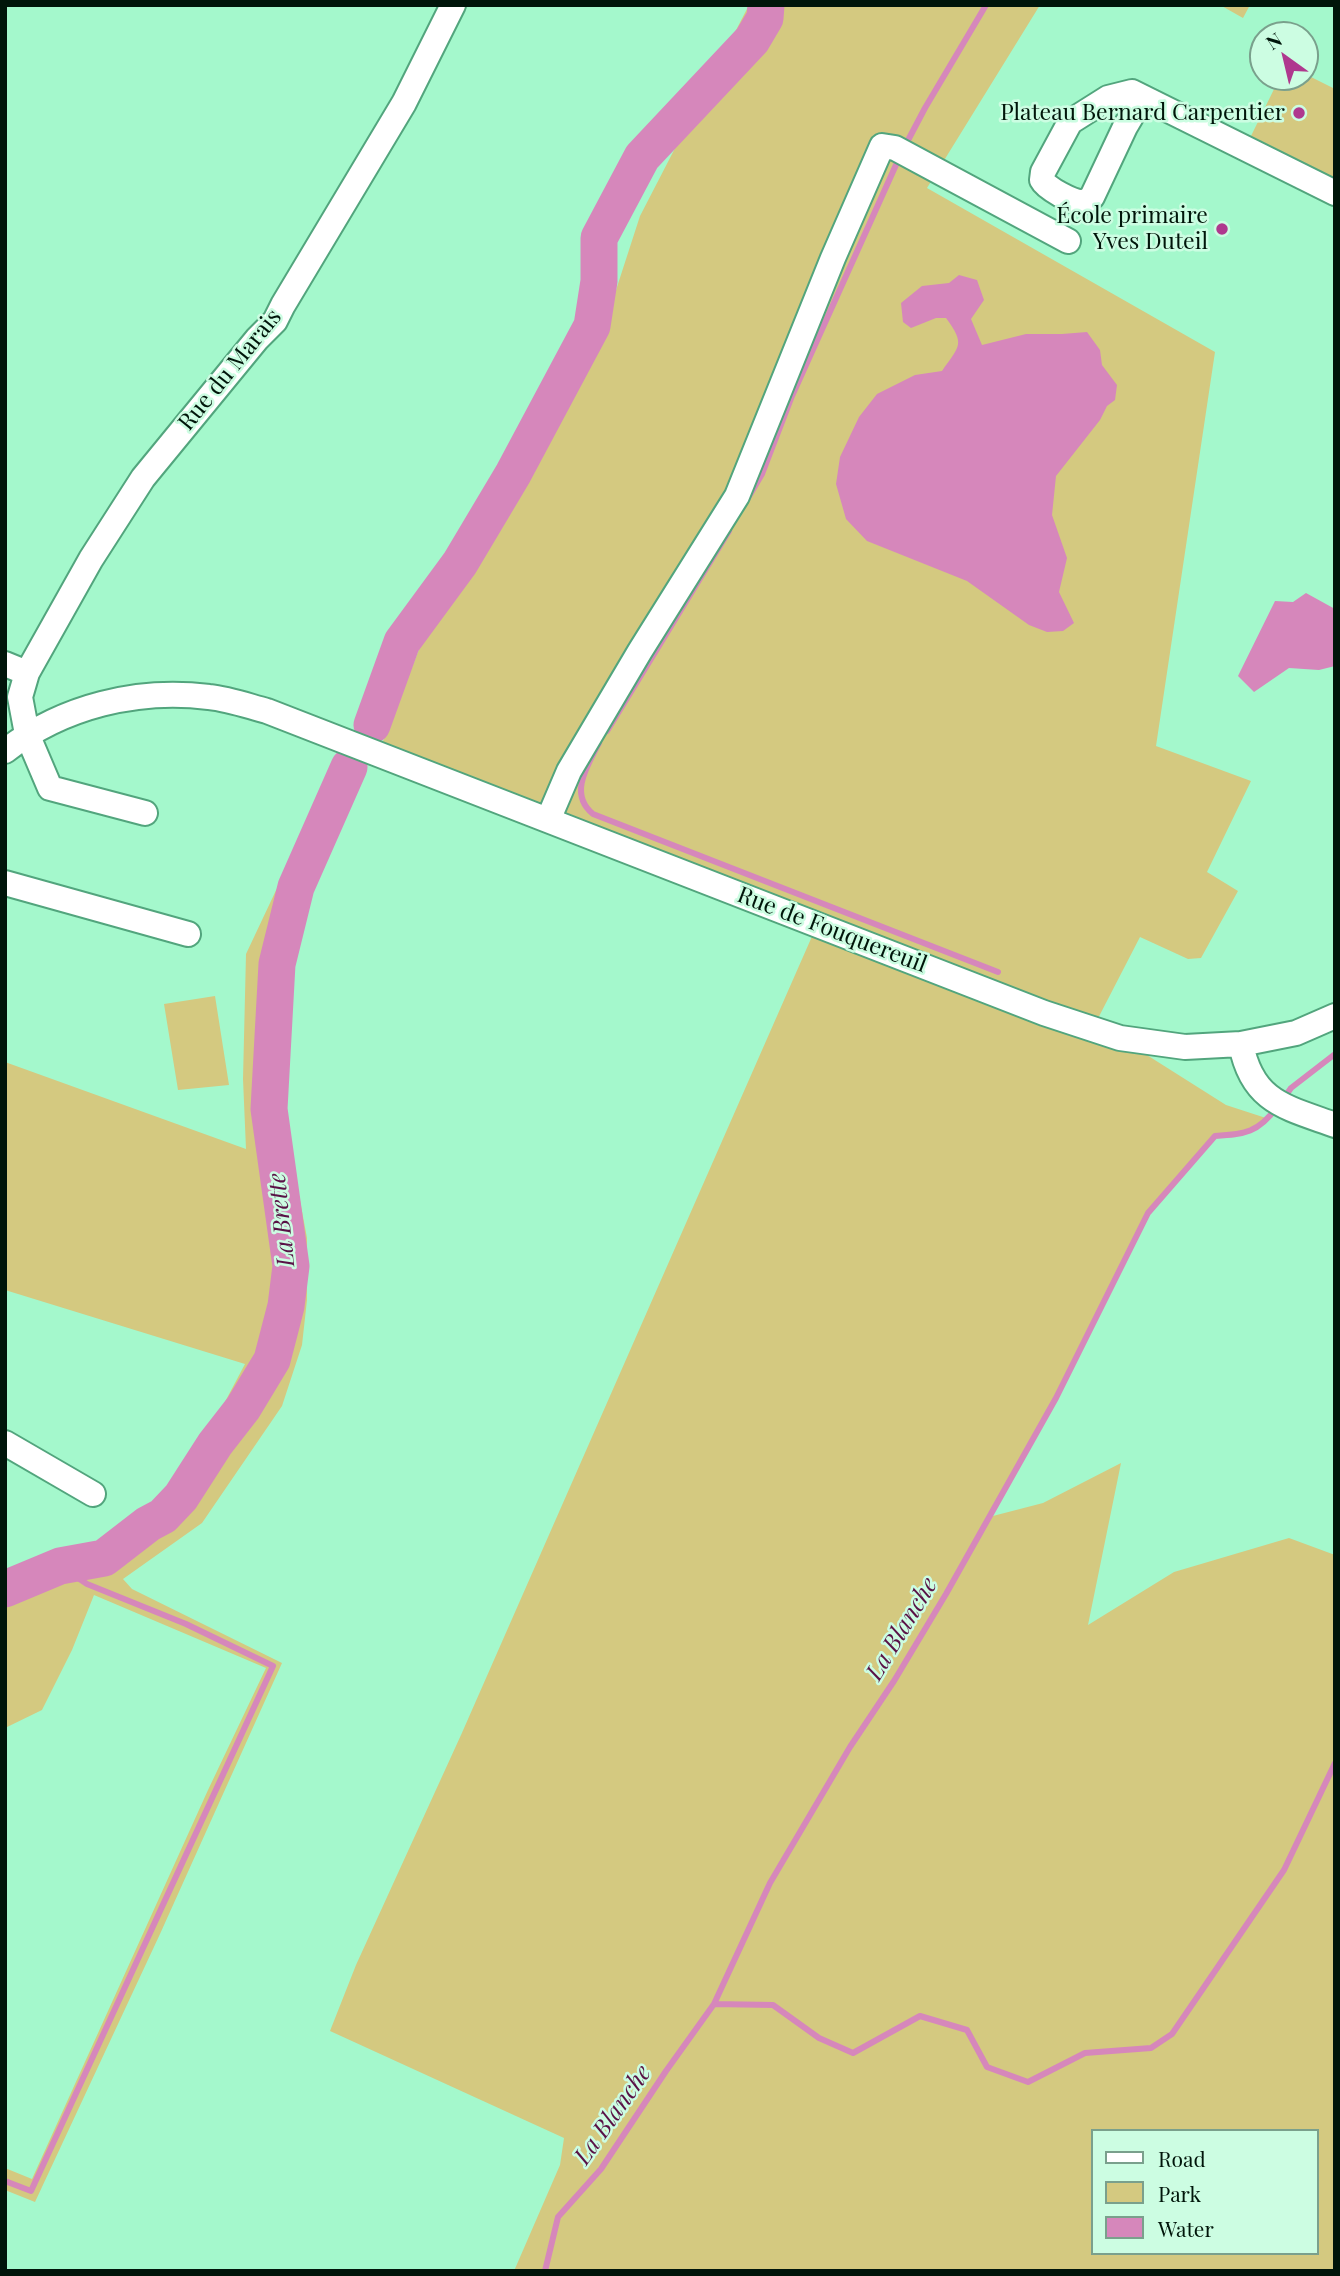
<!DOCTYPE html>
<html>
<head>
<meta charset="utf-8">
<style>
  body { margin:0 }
  #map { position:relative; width:1340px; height:2276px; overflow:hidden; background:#a4f8cc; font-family:"Playfair Display",serif }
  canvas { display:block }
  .frame { position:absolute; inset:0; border:7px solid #00150a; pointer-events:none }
  .legend { position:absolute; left:1091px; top:2129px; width:228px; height:126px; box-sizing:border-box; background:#ccfde2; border:2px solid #7aa08c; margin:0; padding:9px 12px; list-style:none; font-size:21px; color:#00150a }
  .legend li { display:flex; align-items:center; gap:14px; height:35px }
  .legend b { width:35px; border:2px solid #7aa08c }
  .north { position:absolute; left:1249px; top:21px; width:70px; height:70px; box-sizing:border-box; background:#ccfde2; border:2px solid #7aa08c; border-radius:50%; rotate:326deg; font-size:19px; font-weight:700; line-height:28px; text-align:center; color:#00150a }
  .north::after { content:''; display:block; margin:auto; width:24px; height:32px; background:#af388e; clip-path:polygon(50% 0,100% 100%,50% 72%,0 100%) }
</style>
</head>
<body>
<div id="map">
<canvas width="1340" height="2276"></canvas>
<div class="frame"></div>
<ul class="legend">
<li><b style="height:9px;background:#fff"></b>Road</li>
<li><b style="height:19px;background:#d4c980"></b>Park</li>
<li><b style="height:19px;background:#d687bb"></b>Water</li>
</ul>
<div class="north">N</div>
</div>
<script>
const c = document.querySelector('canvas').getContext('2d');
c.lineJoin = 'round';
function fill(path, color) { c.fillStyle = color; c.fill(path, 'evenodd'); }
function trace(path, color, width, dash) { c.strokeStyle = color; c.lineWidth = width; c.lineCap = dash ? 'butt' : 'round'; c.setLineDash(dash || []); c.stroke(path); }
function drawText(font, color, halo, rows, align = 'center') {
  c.font = font + ' "Playfair Display",serif'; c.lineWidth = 5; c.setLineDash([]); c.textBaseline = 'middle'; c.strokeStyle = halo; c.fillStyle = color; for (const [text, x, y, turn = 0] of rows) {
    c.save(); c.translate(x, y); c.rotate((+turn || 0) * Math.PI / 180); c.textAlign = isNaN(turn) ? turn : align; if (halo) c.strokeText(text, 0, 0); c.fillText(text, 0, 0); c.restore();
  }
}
fill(new Path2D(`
  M749,5H1040L927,188L1215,352L1156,746L1251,781L1207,872L1238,891L1201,958L1188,959L1140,937L1092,1030L1120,1038L1226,1105L1269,1119L1247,1133L1215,1136L1148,1213L1062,1388L989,1517L1043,1503L1121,1463L1088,1625L1174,1572L1289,1538L1335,1555V2271H514L560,2165L564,2138L330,2031L356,1965L461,1735L817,925L378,754L425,634L534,473L605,324L640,216ZM1093,2131H1317V2253H1093Z
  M1220,5H1250L1243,18Z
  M1305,74L1335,89V178L1251,136L1280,77H1305Z
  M336,763L363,776L318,878L289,959L284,1102L290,1147L307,1238V1300L302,1345L282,1406L202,1523L123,1579L132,1589L282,1663L160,1934L35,2202L5,2190V2168L32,2179L208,1790L266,1668L94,1595L72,1650L42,1710L5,1728V1580L84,1551L134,1522L168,1486L218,1415L245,1364L5,1290V1062L246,1149L243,1079L246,954Z
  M215,996L229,1085L178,1090L164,1004Z`), '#d4c980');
fill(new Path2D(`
  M959,275L977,280L984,300L971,319L982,345L1026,334H1062L1087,332L1100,350L1102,365L1117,385L1115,400L1107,406L1100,420L1056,476L1052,515L1067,558L1059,592L1074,623L1063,631L1047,632L1029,625L967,581L867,541L846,519L836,484L840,457L859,417L877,394L915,375L942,371C959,346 966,345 946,318H936L911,328L903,322L901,303L922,286L949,283Z
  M1306,593L1335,609V666L1319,670L1289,668L1254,692L1238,676L1275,601L1293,602Z`), '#d687bb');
trace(new Path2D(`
  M905,146L925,108L986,5
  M748,498L762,474L792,396L900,156
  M607,731L729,531
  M599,743C588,765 568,794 593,814L998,972
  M1284,1098L1291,1088L1335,1054
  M714,2004L773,2005L819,2038L853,2053L920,2016L967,2030L987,2067L1028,2082L1085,2053L1151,2048L1172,2034L1284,1870L1335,1763
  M5,2181L31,2191L273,1666L186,1624L87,1584L60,1566
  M545,2271L558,2217L601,2169L666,2071L714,2004L770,1883L850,1747L894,1681L946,1594L1056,1398L1148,1213L1215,1136C1245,1134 1258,1133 1277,1107`), '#d687bb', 6);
trace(new Path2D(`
  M372,725L402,642L460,563L513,474L592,326L599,281V238L642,157L752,40L765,18L766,5
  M5,1589L60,1566L104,1558L148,1524L163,1516L181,1497L215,1444L243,1408L272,1360L286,1306L291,1266L269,1109L277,964L296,887L349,767`), '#d687bb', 37);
const minor = new Path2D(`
  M1142,98L1125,127L1092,197C1088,200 1087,202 1082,202C1073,203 1046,188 1042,180L1043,172L1070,122L1108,98L1132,92L1335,193
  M5,664L27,673
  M5,751C63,706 138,688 209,697C229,699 248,706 267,711L1044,1013L1120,1038L1185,1047L1241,1044L1296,1033L1335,1016
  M145,813L50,788L27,734L20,697L27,673L91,559L143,478L257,339L275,321L283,305L404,103L453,5
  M548,820L569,771L640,651L737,496L833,258L882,146L895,148L1068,241
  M5,883L188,934
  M1241,1044C1252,1102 1285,1107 1335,1125
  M5,1443L93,1494`);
trace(minor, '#52a57d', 28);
trace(minor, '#fff', 24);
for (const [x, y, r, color] of [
  [1299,113,7,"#af388e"],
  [1222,229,7,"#af388e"]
]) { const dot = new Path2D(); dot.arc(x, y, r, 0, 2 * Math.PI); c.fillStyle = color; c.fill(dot); trace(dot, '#ccfde2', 2.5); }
drawText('23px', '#00150a', '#ccfde2', [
  ["Plateau Bernard Carpentier",1285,113],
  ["École primaire",1208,216],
  ["Yves Duteil",1208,242]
], 'right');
drawText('23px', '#00150a', '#ccfde2', [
  ["Rue du Marais",230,370,-51],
  ["Rue de Fouquereuil",832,930,21]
]);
drawText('italic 24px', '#591246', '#ccfde2', [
  ["La Brette",282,1220,-96],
  ["La Blanche",902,1629,-59],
  ["La Blanche",613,2115,-55]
]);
</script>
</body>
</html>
